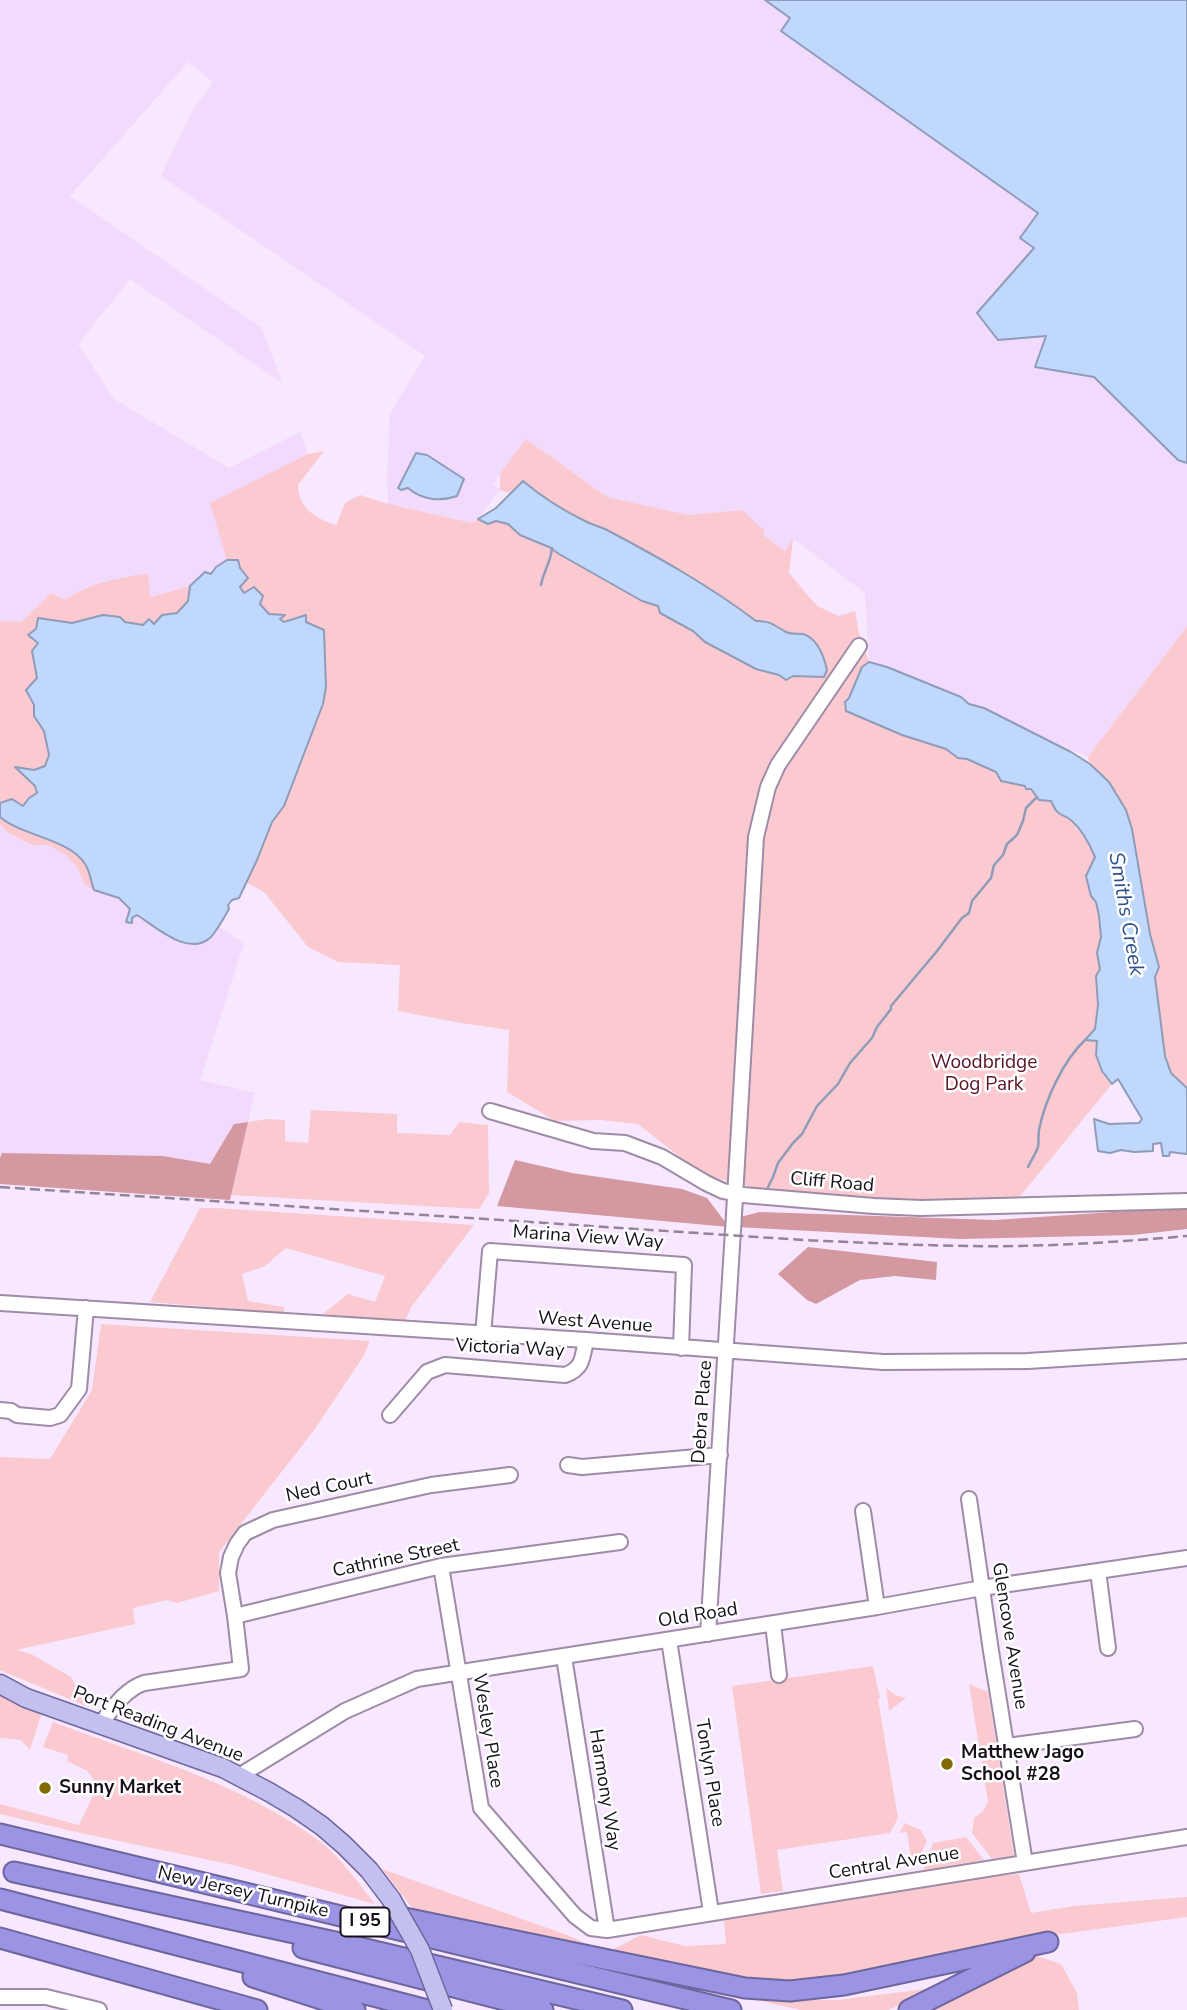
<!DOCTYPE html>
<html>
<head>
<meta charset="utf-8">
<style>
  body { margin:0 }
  canvas { display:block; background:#f7e7ff }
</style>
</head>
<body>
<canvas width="1187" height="2010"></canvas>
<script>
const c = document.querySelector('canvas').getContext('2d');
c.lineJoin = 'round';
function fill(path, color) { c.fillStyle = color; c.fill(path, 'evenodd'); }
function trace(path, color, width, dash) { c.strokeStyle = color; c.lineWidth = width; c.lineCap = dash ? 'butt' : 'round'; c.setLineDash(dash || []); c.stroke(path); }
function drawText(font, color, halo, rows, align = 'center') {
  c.font = font + ' "Nunito Sans",sans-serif'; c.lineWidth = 5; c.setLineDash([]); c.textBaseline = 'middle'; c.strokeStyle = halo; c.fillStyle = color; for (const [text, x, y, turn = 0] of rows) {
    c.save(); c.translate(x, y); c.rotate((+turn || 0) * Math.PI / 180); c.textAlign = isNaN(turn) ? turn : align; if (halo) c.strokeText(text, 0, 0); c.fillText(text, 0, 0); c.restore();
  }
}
fill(new Path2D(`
  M0,0H765L790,18L781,32L1039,213L1034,248L977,314L1046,336L1036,367L1094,377L1178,459L1187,463V626L1088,757L869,660L865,593L794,539L785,551L762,535L742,510L688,515L607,497L526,439L493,484L500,490L478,519L472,523L388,504L387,478L390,413L425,356L161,176L191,113L213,82L188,62L70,196L262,328L282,383L130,279L78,344L114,399L229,468L300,432L308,454L211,503L227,560L216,567L211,574L205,572L190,586L150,597L129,575L73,594L65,600L51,593L21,622L0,621Z
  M0,824L7,832L32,845H48L66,855L77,867L85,885L119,898L130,910L132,918L137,915L167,936L187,943L200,944L211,937L218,926L244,943L200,1080L255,1093L230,1200L0,1184Z`), '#f2dafd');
fill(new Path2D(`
  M526,439L607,497L688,515L742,510L765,531L763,535L785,551L793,539L789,573L817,606L839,616L855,611L859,633L869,662L862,667L849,698L870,722L902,735L946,749L958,758L967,759L996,773L1001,781L1031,788L1039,800L1051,801L1056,813L1071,821L1089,844L1095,857L1091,896L1096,902L1099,916L1101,937L1097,953L1100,969L1095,1029L1086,1040L1098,1041L1096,1055L1102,1071L1112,1084L1017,1200L922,1205L771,1192L713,1177L685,1161L638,1124L600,1120L555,1121L507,1092L509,1030L461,1023L398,1011L400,965L338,962L308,947L264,892L246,882L272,822L284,806L323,704L325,651L324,631L306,622V616L283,622L280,619L284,616L269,614C260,604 246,598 240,587L248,578L240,568L238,560H227L210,503L308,454L324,451L298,485C299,509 315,518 336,525L345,503L360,495L388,504L472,523L478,519L488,524L496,521L508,524L642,601L659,606L661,613L693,631L705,642L756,669L779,675L786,680L793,676L803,675L790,634L766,620L756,621C710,586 658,558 607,530C601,527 594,525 587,522C564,512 543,497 523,481L509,493L500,490V474Z
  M148,574L150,597L190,586L188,601L177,614L162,615L154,624L149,619L143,625L125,622L103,615L73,623L54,620H46L38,643L32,651L38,678L29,699L34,705V716L44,731L49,755L45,766L34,770L16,767L35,786L38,793L29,798L23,806L15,802L2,801L0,803V621L21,622L51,593L65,600C85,585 122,576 148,574Z
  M1187,626V1088L1170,1073L1165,1056L1155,977L1159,966L1150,934L1132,829L1109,782L1090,764L1088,757Z
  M0,817C22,836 70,839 85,864C90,871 91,882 94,890L85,885L77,867L66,855L48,845H32L7,832L0,824Z
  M311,1110L397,1114V1133L450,1135L459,1122L488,1125L489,1193L479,1209L231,1195L248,1122L267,1119L285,1120V1141L308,1143Z
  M200,1208H216L474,1225L412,1306L404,1323L323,1314L348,1294L375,1302L385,1276L286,1248L265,1266L242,1274L248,1301L284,1307V1313L150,1302Z
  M101,1324L370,1341L363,1357L312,1433L219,1552V1591L177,1603L167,1600L133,1608L135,1624L16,1650L31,1654L71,1677L86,1706L0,1670V1457L50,1459L92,1390Z
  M873,1666L880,1698L878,1699L898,1818L890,1833L777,1850L783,1891L761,1894L732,1686Z
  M969,1684L988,1692L1014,1856L992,1859L972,1833L974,1818L983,1811L988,1802Z
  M886,1688L895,1695L906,1698L889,1711Z
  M0,1695L41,1715L30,1750L21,1740L0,1738Z
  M53,1722C143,1756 239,1782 318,1840C337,1853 360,1885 375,1904L233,1865L76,1832L0,1814V1804L79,1825L98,1785L87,1771L67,1761L68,1755L43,1747Z
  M905,1823L921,1830L927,1841L913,1870L907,1832L899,1833Z
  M966,1837L984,1860L923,1870L933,1843Z
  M382,1869L567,1935L589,1945L419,1917Z
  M1019,1874L1031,1913L1074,1906L1187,1897V1917L1061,1934L924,1957L811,1980H727L610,1951L641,1935L685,1946L726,1944L724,1919L958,1880Z
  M1034,1955L1061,1964L1077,1993L1079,2010H927Z
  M926,1989L893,2008L887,2010H801L747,1998L837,2000Z`), '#fbcad0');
fill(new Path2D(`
  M248,1122L230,1200L0,1184V1158L2,1153L163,1156L210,1164L234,1124Z
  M515,1160L572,1173L682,1189L707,1198L729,1227L497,1206Z
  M1187,1207V1229L1133,1235L960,1239L736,1227L740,1217L760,1212L995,1220Z
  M808,1247L937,1262L936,1280L895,1276L860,1280L816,1304L807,1300L778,1274Z`), '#d498a0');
const water = new Path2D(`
  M765,0H1187V463L1178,460L1094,377L1035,367L1046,336L998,340L977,313L1034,248L1020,238L1038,213L781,31L790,18Z
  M416,453L427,455L464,479L457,496C440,502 422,500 408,488L401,490L398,488Z
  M523,481C542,497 564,511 587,522C593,525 601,527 607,530C658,557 710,586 756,621C769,620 775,626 786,632C792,635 797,633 803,634C817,638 824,657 827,670L824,677L793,676L786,680L779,675L756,669L705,642L693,631L660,613L658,606L642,601L559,554L549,547L520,535L508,524L496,521L488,524L478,519L496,508Z
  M227,560H238L240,568L248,578L240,587L244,593L254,587L263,596L260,604L269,614L285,615L280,619L284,622L306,615V622L324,630L326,687L323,704L284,806L272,822L257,860L239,898L232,900L228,905L229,909C224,918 218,929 211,937C189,958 156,927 137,915L132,918V923L126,922L130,909L119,898L94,890C91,882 90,871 85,864C70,839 22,836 0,817V803L12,799L23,806L29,798L37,793L35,786L15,767L34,770L45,766L49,755L44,731L34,716V705L26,690L37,678L32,651L38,643L28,635L36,629L38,618L72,623L103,615L120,617L125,622L143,625L149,619L154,624L162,615L177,613L188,601L190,586L205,572L211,574L216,567Z
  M869,662L887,667L961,697L969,704L984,708L1071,752L1090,764L1109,782L1126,810L1132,829L1150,934L1159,967L1155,977L1165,1056L1171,1073L1187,1088V1154L1170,1152L1169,1156H1163L1161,1143L1153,1144V1151L1134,1152L1121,1150L1110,1153L1098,1151L1094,1119L1109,1124L1139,1123L1142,1119L1118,1079L1112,1084L1102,1071L1096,1055L1097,1041L1085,1040L1095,1029L1098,1005L1096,976L1100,969L1097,953L1101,937L1099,916L1096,902L1091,896L1086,876L1095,857C1090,845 1082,830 1072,821C1060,811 1059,819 1051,801L1039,800L1031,789H1026L1025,786L1001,781L996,772L967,759L958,758L946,749L902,735L846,711L845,702L849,698L862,667Z`);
fill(water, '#c1d8fd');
trace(water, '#8e9cb9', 2);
trace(new Path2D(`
  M541,585C543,572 551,562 552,548
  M1028,1167C1031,1161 1036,1153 1038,1147C1039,1141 1038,1135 1039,1130C1045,1100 1063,1061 1085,1040
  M768,1187L773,1177L778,1163L793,1143L802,1134L817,1106L838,1084L850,1063L872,1038L877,1027L891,1009V1006L937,951L962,918L969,913L972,901L991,878L994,865L1003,855L1007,844L1017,835L1023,821L1026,808L1037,797`), '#8e9cb9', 2.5);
const minor = new Path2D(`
  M490,1111L593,1141L625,1143L662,1157L706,1183L723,1191L743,1195L874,1206L921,1208L1187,1201
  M0,1303L586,1340L883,1362L1028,1361L1187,1351
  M483,1335L490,1251L684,1265L681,1348
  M0,1410L11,1411L17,1415L50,1418L60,1415L79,1389L86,1308
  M390,1415L427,1372L445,1365L565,1375C584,1368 582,1357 586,1340
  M568,1465L582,1467L720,1455
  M969,1499L991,1651L1025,1863
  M863,1511L877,1607
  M441,1566L481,1808L575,1916L591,1928L607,1930L1187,1837
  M1098,1571L1108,1648
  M235,1616L441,1566L620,1542
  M773,1624L779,1675
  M708,1634C726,1368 740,1103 756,837L768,787L778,765L859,646
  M669,1640L711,1912
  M564,1657L607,1930
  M100,1725C113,1708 124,1690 144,1683L241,1669L235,1616L228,1573L231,1557L237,1544L245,1533L273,1520L431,1485L510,1475
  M1007,1746L1135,1729
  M239,1776L345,1711L417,1679L877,1607L982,1588L1187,1558
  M0,1997H46L99,2010`);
const major = new Path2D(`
  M0,1684L26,1698L223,1768L269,1792L296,1808L322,1826L344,1845L369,1870L391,1899`);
const highway = new Path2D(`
  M0,1834L731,2010
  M14,1872L349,1945L622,2010
  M0,1899L427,2010
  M390,1917L395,1916L745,1988L790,1991L844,1985L1048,1942
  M0,1938L257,2010
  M303,1948L543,2010
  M253,1977L355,2010
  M909,2010L1025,1952`);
trace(minor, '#9e8ca6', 18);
trace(major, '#6d669d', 21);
trace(highway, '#6d669d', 23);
trace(minor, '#fff', 14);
trace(major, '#c3bfef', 18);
trace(highway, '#9b94e4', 19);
trace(new Path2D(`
  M0,1187L803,1240C874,1243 945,1247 1016,1246C1073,1245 1130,1241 1187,1236`), '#918597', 2.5, [10, 5]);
const majorBridge = new Path2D(`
  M391,1899L420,1950L443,2010`);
trace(majorBridge, '#6d669d', 21, []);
trace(majorBridge, '#c3bfef', 18);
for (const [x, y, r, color] of [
  [947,1764,7,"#826a04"],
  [45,1788,7,"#826a04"]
]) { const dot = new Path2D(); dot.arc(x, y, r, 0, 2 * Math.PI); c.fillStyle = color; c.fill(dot); trace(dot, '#fff', 2.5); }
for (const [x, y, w] of [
  [365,1922,49]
]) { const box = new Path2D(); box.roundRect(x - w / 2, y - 14.5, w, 29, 5); c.fillStyle = '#fff'; c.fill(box); trace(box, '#17101a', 2); }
drawText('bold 18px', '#17101a', null, [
  ["I 95",365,1922]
]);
drawText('19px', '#5a1325', '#fff', [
  ["Woodbridge",984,1063],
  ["Dog Park",984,1085]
]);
drawText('19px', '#17101a', '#fff', [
  ["Cliff Road",832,1183,5],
  ["Marina View Way",588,1238,4],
  ["West Avenue",595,1323,4],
  ["Victoria Way",510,1349,3],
  ["Debra Place",703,1412,-86],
  ["Ned Court",329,1488,-12],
  ["Cathrine Street",396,1559,-12],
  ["Old Road",698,1616,-9],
  ["Glencove Avenue",1009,1636,81],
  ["Port Reading Avenue",158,1725,21],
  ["Wesley Place",487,1731,81],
  ["Tonlyn Place",709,1773,81],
  ["Harmony Way",604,1790,81],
  ["Central Avenue",894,1864,-9],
  ["New Jersey Turnpike",243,1893,13]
]);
drawText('bold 19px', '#17101a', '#fff', [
  ["Matthew Jago",961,1753],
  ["School #28",961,1775],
  ["Sunny Market",59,1788]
], 'left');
drawText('italic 21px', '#2f528a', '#fff', [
  ["Smiths Creek",1125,914,80]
]);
</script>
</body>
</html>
